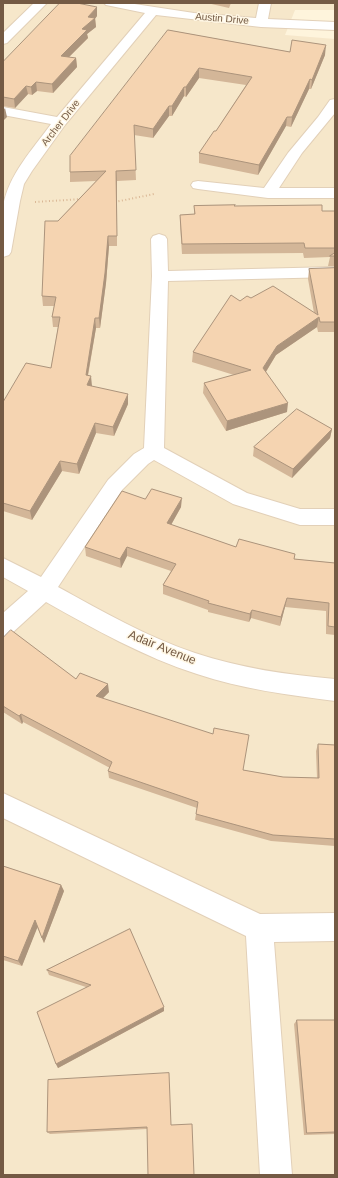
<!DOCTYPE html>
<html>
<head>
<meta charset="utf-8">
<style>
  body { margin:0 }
  #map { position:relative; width:338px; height:1178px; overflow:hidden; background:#fef4dc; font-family:Arial,sans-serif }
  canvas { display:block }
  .frame { position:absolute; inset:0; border:4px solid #745a44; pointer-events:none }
</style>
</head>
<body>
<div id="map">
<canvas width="338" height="1178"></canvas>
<div class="frame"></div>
</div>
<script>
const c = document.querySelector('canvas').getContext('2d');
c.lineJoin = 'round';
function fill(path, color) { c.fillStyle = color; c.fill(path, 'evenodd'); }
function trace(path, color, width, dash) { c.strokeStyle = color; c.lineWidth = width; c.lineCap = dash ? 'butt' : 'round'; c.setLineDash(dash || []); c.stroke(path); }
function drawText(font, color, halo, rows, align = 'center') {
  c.font = font + ' Arial,sans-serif'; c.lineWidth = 3; c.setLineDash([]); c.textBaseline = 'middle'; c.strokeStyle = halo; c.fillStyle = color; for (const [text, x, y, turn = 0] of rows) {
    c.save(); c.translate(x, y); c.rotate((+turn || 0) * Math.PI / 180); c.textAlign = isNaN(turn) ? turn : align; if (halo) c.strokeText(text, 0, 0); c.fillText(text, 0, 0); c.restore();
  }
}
fill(new Path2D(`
  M3,3H335V10H295L285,35L335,39V1175H3Z`), '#f6e7ca');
const minor = new Path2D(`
  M34,3H47L7,43L3,44V33Z
  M104,3H128L194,13L256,18L259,3H271L268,19L335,22V30L261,27L156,15L65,125L32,171L24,184L20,201L11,252L9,255L3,257C3,241 1,223 3,207C8,175 33,149 51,124L3,115V107L57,117L145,13L106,5Z
  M335,99V113L302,153L279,188H335V198H268L198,189L193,188L191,185L193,182L198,181L264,188L288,153L318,117L330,100Z
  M159,234L165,236L167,239L168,271L335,267V277L168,281L164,448L247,493L300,509H335V525H300L233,504L154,460L148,464L122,490L58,587C102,611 147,637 195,653C240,668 288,675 335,679V701C288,695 242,689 197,674C144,657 94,629 46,602L11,634L3,637V613L28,591L3,577V558L41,577L108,480L134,454L144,448L152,276L151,239L153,236Z
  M3,793L260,914L335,913V941L274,942L292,1175H260L246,936L3,818Z`);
trace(minor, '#e2d0b8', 2);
trace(new Path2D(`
  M35,202L82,199
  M115,202L154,194`), '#dab795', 2, [1, 2.5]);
fill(minor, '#fff');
fill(new Path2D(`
  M207,3H231L229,8Z
  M97,7V16L95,18L96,27L87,34L88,38L69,57L76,58L77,67L53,93L37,91L32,95L28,94L15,108L3,106V62Z
  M168,30L290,52L325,55L311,89H309L291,127L286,126L258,175L199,163V153L216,131L246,85L199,78L186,97L184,96L172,116H169L153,138L134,135L136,180L117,181V246H109L106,283L100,328H96L88,376L92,387L128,404L114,436L96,433L79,474L62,471L32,520L3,511V402L51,368L58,327H53L52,317L54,306H43L42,296L58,221L96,181L70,182V172Z
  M235,205V206L322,211H335V266H328L330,257L304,258L303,253L182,254L180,224V215L194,214V206Z
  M335,268V332H318L317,327L276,355L266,372L287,412L226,431L203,393L204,383L234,375L192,362L193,352L240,301L251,298L314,313L308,279L309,269Z
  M332,429L330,438L292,478L253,456L254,447Z
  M145,499L181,507L171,525L236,547L295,554L294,559L335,563V635L326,634V611L285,607L280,626L251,618L249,622L208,612V610L163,594V585L171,571L127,556L121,568L86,556L85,547Z
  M3,638L76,679L109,692L102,699L243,770L283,777L317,778L316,751L318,744L335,745V846L271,841L195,820L197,808L109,778L108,771L110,768L23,722L22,724L3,712Z
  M3,866L61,885L64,891L44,943L37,927L22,966L3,960Z
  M130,929L164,1011L58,1068L56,1064L86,987L49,975L47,970Z
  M297,1020H335V1134L304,1135L294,1024Z
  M169,1073L147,1129L50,1134L47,1132Z`), '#d3b698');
fill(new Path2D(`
  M97,7V16L95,19V18L96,27L87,34L88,38L61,65V56L82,29L88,17Z
  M326,45L325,55L311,89L312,80Z
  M76,58L77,67L53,93L52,84Z
  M199,68V78L186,97V87Z
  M310,79L309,89L291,127L292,117Z
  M36,82L37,91L32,95L31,87Z
  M26,86L28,94L15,108L14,99Z
  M184,87V96L172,116V106Z
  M169,106V116L153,138V129Z
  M5,108L7,117L3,121V111Z
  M287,117L286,126L258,175L259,165Z
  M116,171L117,181V246V236Z
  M108,236L109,246L106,283L100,328L99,318Z
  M319,317L317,327L276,355L262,378L263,368L277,346Z
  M95,318L96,328L86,385V375Z
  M91,376L92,386L88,395L87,385Z
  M128,394V404L114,436L113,427Z
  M288,403L287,412L226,431L227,421Z
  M95,423L96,433L79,474L77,464Z
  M332,429L330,438L292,478L293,469Z
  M60,461L62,471L32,520L30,511Z
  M182,498L181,507L167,532V523Z
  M127,547V556L121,568L120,559Z
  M287,598L285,607L280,626L281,617Z
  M252,610L251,618L249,622L250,614Z
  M108,684L109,692L97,704L96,696Z
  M21,714L23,722L22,724L19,716Z
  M61,885L64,891L44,943L42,938Z
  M35,920L38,926L22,966L18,961Z
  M164,1007V1011L58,1068L56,1064Z`), '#ac947c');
const building = new Path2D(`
  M60,3H77L97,7L88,17L95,18L82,29L87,30L61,56L76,58L52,84L36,82L31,87L26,86L14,99L3,97V62Z
  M168,30L290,52L292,40L326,45L312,80L310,79L292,117H287L259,165L199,153L214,131H216L252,77L199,68L186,87H184L172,106H169L153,129L134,125L136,170L116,171L117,236H108L105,273L99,318H95L86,375L91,376L87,385L128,394L113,427L95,423L77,464L60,461L30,511L3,503V402L26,363L51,368L60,317H52L56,297L42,296L45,221H58L106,171L70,172V156Z
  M235,205L234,206L322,205V211H335V248H305L304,243L182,244L180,215L195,214L194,206Z
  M335,253V256H330Z
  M335,268V322H320L319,317L277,346L263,368L288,403L227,421L204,383L251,370L193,352L231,295L240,301L247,296L251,298L273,286L318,315L309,269Z
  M297,409L332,429L293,469L254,447Z
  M152,489L182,498L167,523L236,547L239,539L295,554L294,559L335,563V627L328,626L329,603L287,598L281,617L252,610L250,614L208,603L209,601L163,585L176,564L127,547L120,559L85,547L122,491L145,499Z
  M11,630L76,679L80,673L108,684L96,696L213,734L214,728L249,735L243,770L283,777L319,778L318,744L335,745V839L273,835L196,814L198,802L108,771L112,762L21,714L19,716L3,706V638Z
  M3,866L61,885L42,938L35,920L18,961L3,956Z
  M130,929L164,1007L56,1064L37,1012L91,985L47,970Z
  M297,1020H335V1132L307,1133Z
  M169,1073L171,1125L192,1124L194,1175H148L147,1127L47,1132L48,1080Z`);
fill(building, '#f5d4b1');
trace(building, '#ac947c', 1);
drawText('10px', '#745a44', '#fff7e4', [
  ["Austin Drive",222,19,5],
  ["Archer Drive",61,123,-52]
]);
drawText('12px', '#745a44', '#fff7e4', [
  ["Adair Avenue",162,648,22]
]);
</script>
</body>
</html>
